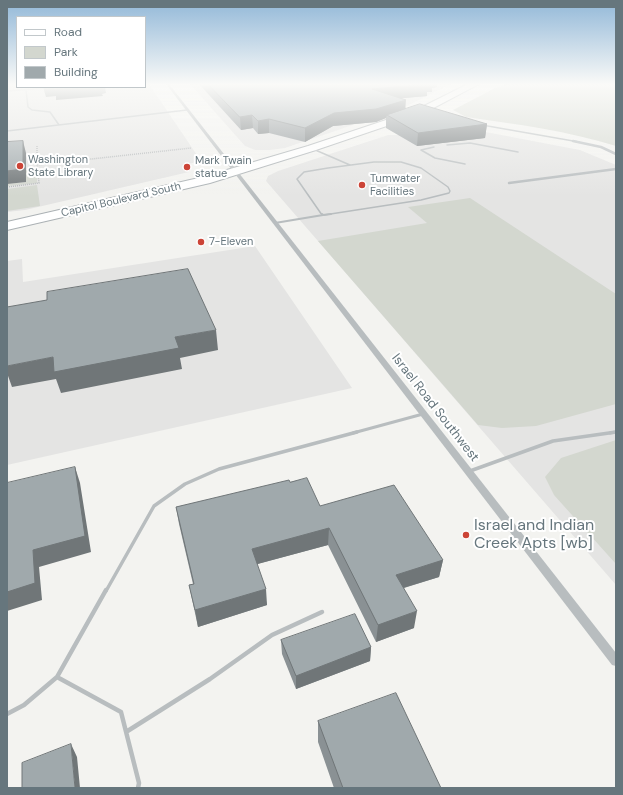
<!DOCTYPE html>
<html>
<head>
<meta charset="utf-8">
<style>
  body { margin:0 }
  #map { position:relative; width:623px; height:795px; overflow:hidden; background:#f3f3f0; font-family:"DM Sans",sans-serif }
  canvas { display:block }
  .frame { position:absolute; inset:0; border:8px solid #66767d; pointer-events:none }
  .legend { position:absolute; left:16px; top:16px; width:130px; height:72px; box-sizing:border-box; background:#fff; border:1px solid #c2c8cb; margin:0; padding:5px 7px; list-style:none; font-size:12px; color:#66767d }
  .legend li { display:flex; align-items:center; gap:8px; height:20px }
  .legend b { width:20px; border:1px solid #c2c8cb }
</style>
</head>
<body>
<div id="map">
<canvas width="623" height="795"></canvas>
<div class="frame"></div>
<ul class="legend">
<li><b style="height:5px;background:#fff"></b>Road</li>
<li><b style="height:11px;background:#d3d7cf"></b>Park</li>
<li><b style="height:11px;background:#a0a9ac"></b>Building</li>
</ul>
</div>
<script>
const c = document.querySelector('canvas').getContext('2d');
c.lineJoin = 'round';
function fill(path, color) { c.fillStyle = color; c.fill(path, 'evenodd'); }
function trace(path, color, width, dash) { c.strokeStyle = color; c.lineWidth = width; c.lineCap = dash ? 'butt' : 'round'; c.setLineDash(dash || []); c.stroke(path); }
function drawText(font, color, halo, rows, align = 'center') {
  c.font = font + ' "DM Sans",sans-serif'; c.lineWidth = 4; c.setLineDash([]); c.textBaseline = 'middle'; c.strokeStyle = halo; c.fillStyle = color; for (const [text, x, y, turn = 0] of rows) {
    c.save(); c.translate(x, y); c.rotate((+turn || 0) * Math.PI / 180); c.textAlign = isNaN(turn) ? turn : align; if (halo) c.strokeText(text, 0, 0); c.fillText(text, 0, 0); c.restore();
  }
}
fill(new Path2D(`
  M7,84H17V87H145V84H149L201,161L184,165L182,168L189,172L25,210L7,212Z
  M190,84H451L403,108L285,148L270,150H255L245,146Z
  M444,124L580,150L616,165V585L266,181L268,176L278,171L388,135H401Z
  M255,246L352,388L7,465V261L22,259L23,282Z`), '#e4e4e3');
fill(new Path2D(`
  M508,84H616V146C568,131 516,124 466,117L453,110L495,88Z
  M37,169V183L7,186V184L26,182V170Z
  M37,185L40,206L7,211V189Z
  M470,198L616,294V404L536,426L502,428L478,425L318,241L427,223L408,207Z
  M616,440V564L554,495L545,477L561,458Z`), '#d3d7cf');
const secondary = new Path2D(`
  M468,84H479L422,114L316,150L210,183L7,230V222L203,177L308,146L416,110Z`);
trace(secondary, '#abb1b4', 2);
trace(new Path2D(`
  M37,146V165
  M7,187L39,183L37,165L191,148`), '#b2b6b8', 1.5, [1, 1]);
trace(new Path2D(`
  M26,90L28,107L32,110L50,112L59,125
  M7,91L47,88
  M7,131L187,110
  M447,145L470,143L518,152
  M313,149L350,165
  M421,150L435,158L465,164
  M421,150L434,147
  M322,215L297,179L304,172L328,168L374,162H401L421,168L448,187L450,191L449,193L421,200L324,215`), '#b8bdbf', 1.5);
trace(new Path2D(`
  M322,214L323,215
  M323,215L331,214
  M275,223L323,215`), '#b8bdbf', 2);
trace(new Path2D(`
  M353,433L423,414
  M610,433L616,432`), '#b8bdbf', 3);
trace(new Path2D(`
  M470,471L553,441L616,432
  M106,591L154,506L185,484L219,469L357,432`), '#b8bdbf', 3.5);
trace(new Path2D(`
  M57,677L121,712L139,783L138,788
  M7,714L24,705L57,677L106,590
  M126,732L210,679L272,635L322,612`), '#b8bdbf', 4.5);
trace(new Path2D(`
  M482,125L579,142`), '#b8bdbf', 1.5);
trace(new Path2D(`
  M573,141L601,147L616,154
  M509,183L616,169`), '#b8bdbf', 2.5);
fill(new Path2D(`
  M169,84L616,653V666L612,665L166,84Z`), '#b8bdbf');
fill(secondary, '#fff');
fill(new Path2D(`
  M199,84H438H437V87L432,88V92H427V96L402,98L406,109L487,124L485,138L417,146L386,128V118L376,122L333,126L305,142L269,133L258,134L253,128L241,130Z
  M290,482L320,506L443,560L439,577L404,588L414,628L376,642L328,545L257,564L267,605L198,627L189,585L193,584L179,524L176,507Z
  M281,640L371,647L370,661L296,689L282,654Z
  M318,721L441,788H334L318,742Z`), '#8a9194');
fill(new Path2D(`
  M422,84H438H437V87L432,88V92H427V96L372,101V89Z
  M43,87H105L106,93L102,94L103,96L56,100V96L46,97Z
  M406,100L405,112L387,115L386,118L376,122L333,126L305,142V128L334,113Z
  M252,115L253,128L241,130L240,117Z
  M269,119V133L258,134V121Z
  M487,124L485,138L417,146L418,133Z
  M23,141L26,153V182L7,184V171Z
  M216,330L218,350L180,358L182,369L61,393L56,379L12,387L7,373V366L53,357L175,337Z
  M75,467L80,483L91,552L39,567L42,600L7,611V592L33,550Z
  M329,528L328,545L254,565L252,549Z
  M443,560L439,577L393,591L396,575Z
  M266,589L267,605L198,627L195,610Z
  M417,611L414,628L376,642L378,625Z
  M371,647L370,661L296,689V676Z
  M71,744L77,757L80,788H75Z`), '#707678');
const building = new Path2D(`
  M208,84H428L372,89L406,100L376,109L334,113L305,128L269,119L258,121L252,115L240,117Z
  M54,87H76L54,89Z
  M420,104L487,124L418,133L387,115Z
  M23,141V169L7,171V142Z
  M188,269L216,330L175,337L179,348L54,372L53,357L7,366V307L47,300V292Z
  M75,467L85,536L33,550L35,583L7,592V483Z
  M307,478L320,506L394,485L443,560L396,575L417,611L378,625L329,528L252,549L266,589L195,610L189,585L194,584L176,507L289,480L290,482Z
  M355,614L371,647L296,676L281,640Z
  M396,693L441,788H343L318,721Z
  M71,744L75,788H22V763Z`);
fill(building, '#a0a9ac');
trace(building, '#707678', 1);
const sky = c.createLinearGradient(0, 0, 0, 196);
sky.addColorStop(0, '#92b8d8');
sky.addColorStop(0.43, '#fafaf8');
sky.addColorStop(1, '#fafaf800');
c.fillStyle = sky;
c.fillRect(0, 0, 623, 196);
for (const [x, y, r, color] of [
  [20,166,4,"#cc4437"],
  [187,167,4,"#cc4437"],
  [362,185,4,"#cc4437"],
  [201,242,4,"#cc4437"],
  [466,535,4,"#cc4437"]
]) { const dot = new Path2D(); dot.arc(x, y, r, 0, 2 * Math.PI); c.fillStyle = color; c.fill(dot); trace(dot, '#fff', 1.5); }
drawText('11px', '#66767d', '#fff', [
  ["Washington",28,160],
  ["State Library",28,173],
  ["Mark Twain",195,161],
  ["statue",195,174],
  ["Tumwater",370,179],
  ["Facilities",370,192],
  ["7-Eleven",209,242]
], 'left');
drawText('11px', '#66767d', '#fff', [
  ["Capitol Boulevard South",121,200,-13]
]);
drawText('13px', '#66767d', '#fff', [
  ["Israel Road Southwest",435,408,52]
]);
drawText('16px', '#66767d', '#fff', [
  ["Israel and Indian",474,526],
  ["Creek Apts [wb]",474,544]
], 'left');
</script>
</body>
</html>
